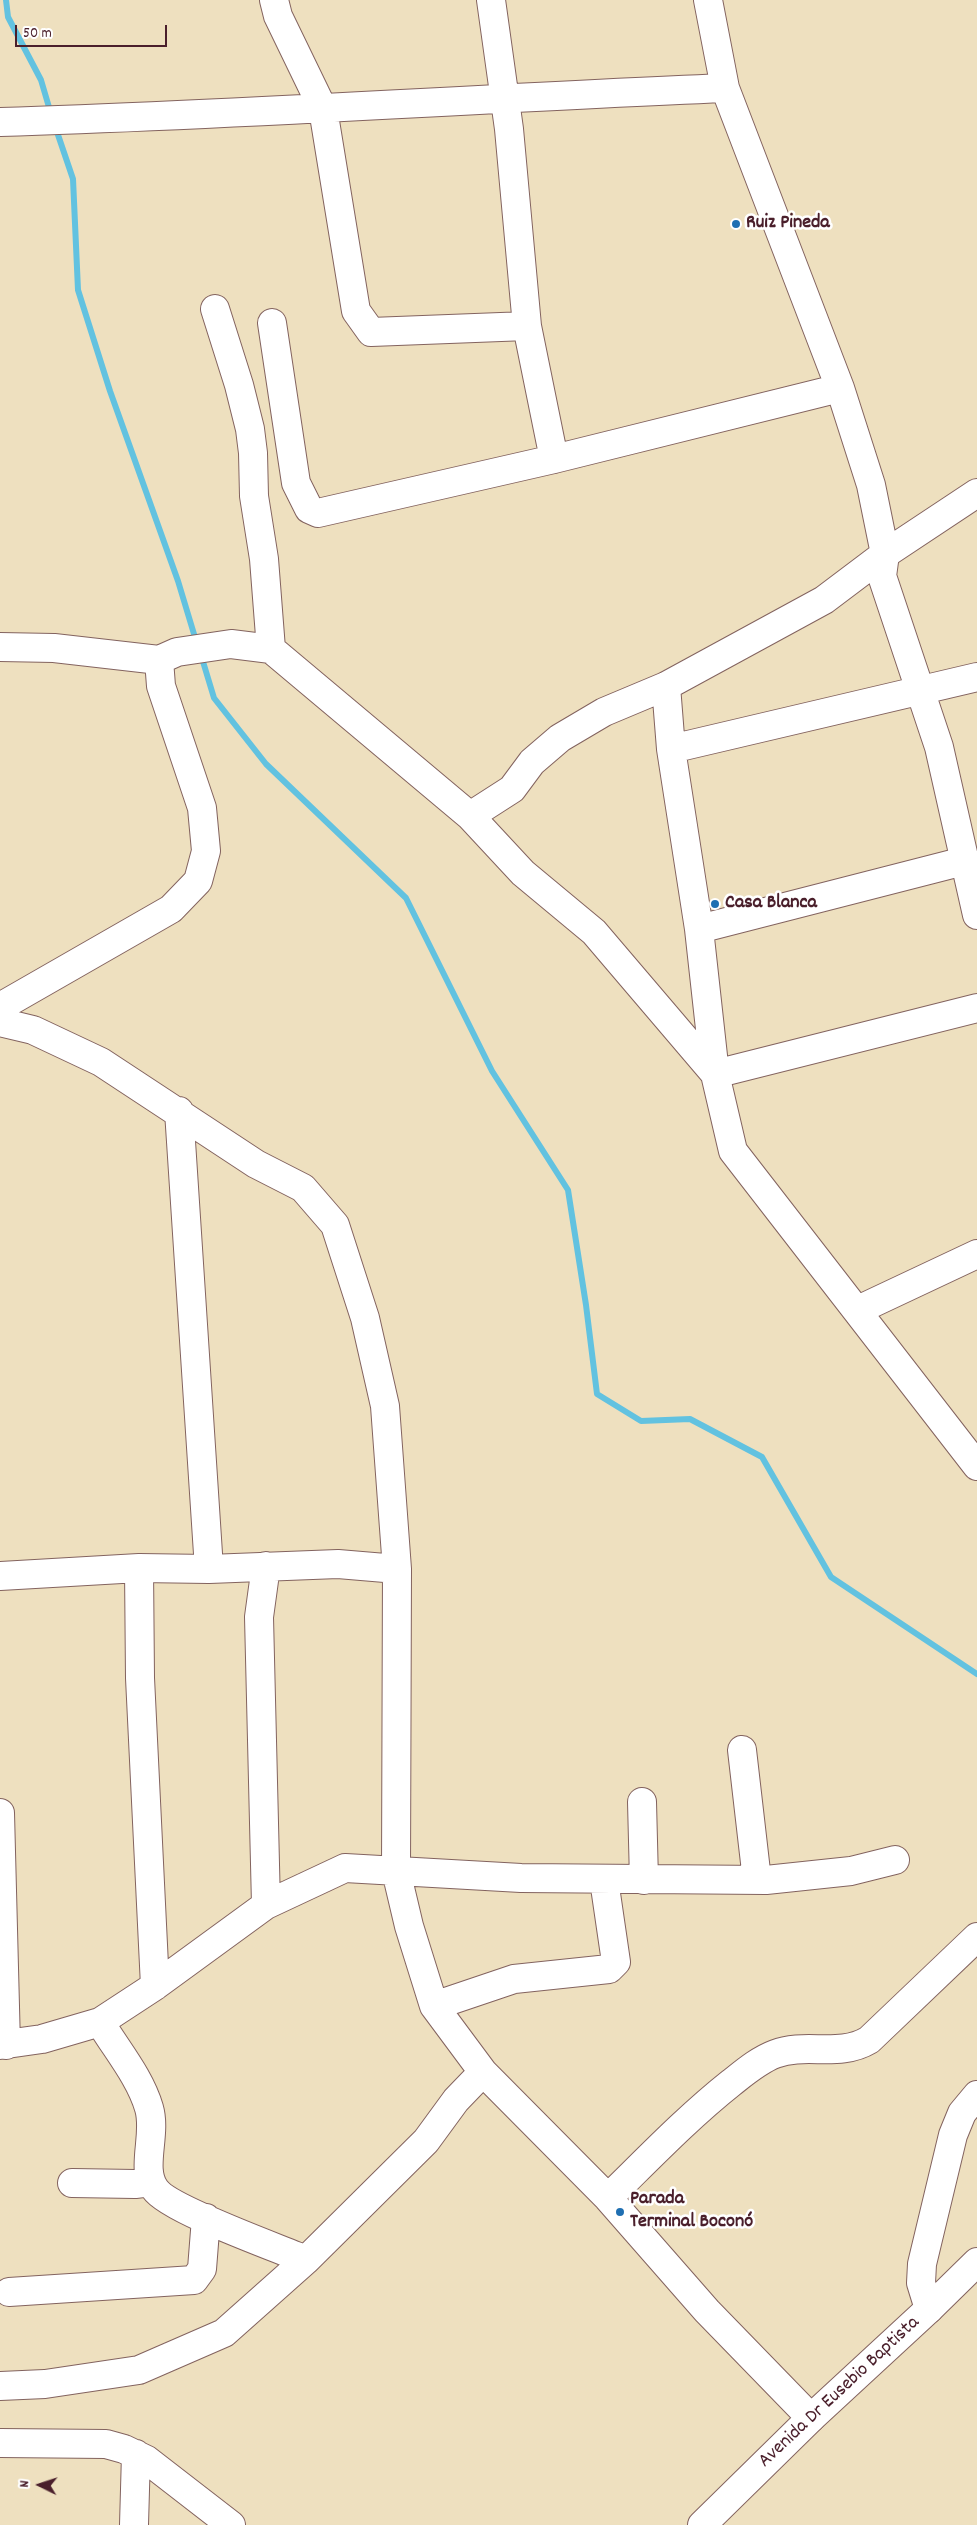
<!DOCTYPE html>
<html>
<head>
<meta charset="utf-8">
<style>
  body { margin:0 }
  #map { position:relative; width:977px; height:2525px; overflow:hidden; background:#eee0bf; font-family:Dekko,sans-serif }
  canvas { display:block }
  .north { position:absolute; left:15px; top:2460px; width:50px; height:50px; -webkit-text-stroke:4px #fff; paint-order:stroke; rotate:274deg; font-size:14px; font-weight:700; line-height:20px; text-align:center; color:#4a1f2b }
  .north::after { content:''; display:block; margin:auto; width:18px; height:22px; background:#4a1f2b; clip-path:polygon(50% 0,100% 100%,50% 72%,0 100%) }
  .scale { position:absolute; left:15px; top:25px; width:152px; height:22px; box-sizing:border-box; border:2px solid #4a1f2b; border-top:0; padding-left:6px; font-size:15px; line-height:18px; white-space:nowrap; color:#4a1f2b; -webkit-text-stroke:4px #fff; paint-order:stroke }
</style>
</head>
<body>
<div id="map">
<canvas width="977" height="2525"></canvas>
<div class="north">N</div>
<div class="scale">50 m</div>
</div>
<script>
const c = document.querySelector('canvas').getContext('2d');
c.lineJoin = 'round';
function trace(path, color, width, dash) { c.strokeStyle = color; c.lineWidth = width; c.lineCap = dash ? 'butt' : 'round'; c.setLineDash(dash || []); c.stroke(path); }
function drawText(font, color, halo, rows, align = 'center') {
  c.font = font + ' Dekko,sans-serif'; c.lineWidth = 5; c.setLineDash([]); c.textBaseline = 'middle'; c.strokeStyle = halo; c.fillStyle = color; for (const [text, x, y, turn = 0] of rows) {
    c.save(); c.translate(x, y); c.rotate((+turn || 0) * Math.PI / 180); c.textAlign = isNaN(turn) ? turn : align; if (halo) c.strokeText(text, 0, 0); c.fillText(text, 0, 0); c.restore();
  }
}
trace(new Path2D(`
  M6,0L8,17L41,80L51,114
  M55,126L73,179L78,290L110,391L178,581L197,644
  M201,655L214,698L266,764L406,898L492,1071L568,1190L586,1305L597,1394L641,1421L690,1419L762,1457L831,1577L977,1674`), '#62c2e0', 6);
const minor = new Path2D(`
  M274,0L278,16L323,109L356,311L371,332L527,326
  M491,0L509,129L527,326L554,459
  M708,0L725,88L840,388L871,485L885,554L882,576L939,747L977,915
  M0,122C242,115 483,98 725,88
  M215,309L239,385L250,429L253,453L254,496L264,559L271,649
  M272,323L296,483L309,509L318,513L554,459L840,388
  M0,647L54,648L159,660L177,652L231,644L271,649L470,816L523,873L594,932L715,1074L733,1151L977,1466
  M666,686L671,749L699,929L715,1074L977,1008
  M671,749L977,677
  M470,816L512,789L532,762L560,738L604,712L666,686L824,600L885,554L977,493
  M699,929L964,861
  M0,1007L171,909L198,881L206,851L202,808L161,686L159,660
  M0,1022L33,1030L101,1062L256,1164L303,1188L335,1225L365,1318L385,1406L397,1569L396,1871L409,1926L434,2006L483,2072L608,2198L707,2311L811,2418
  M179,1111L209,1569
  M858,1310L977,1254
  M139,1568L140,1678L155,1986
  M0,1576L139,1568L209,1569L338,1564L397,1569
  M742,1750L757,1880
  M642,1802L644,1880
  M0,1813L6,2045
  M266,1905L259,1617L266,1566
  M434,2006L514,1979L609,1969L616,1962L604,1880
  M100,2022C116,2049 140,2077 149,2108C157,2135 140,2168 155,2189C168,2209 278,2248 306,2260
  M0,2045L42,2039L100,2022L155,1986L266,1905L345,1868L521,1878L766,1880L851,1871L895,1860
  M72,2183L135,2184L151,2182
  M608,2198C648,2159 687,2118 731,2083C745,2072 759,2060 775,2054C806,2042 839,2058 869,2040L977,1937
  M9,2292L194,2280L202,2269L206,2218
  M929,2309L921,2283L922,2264L953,2135L962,2113L977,2095
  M0,2386L45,2384L139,2370L224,2333L306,2260L426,2141L456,2100L483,2072
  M0,2443L106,2444L124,2449L147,2460L231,2525
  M134,2525L136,2454`);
const major = new Path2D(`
  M702,2525L811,2418L929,2309L977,2262`);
trace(minor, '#83635f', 30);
trace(major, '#83635f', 30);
trace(minor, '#fff', 28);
trace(major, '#fff', 28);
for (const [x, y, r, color] of [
  [736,224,5,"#1f6fb2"],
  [715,904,5,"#1f6fb2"],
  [620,2212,5,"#1f6fb2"]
]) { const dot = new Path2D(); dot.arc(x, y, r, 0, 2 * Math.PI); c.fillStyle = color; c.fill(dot); trace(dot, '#fff', 2); }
drawText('bold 20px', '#4a1f2b', '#fff', [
  ["Ruiz Pineda",746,224],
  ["Casa Blanca",725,904],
  ["Parada",630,2200],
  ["Terminal Boconó",630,2223]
], 'left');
drawText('20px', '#4a1f2b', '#fff', [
  ["Avenida Dr Eusebio Baptista",840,2393,-43]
]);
</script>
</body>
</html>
